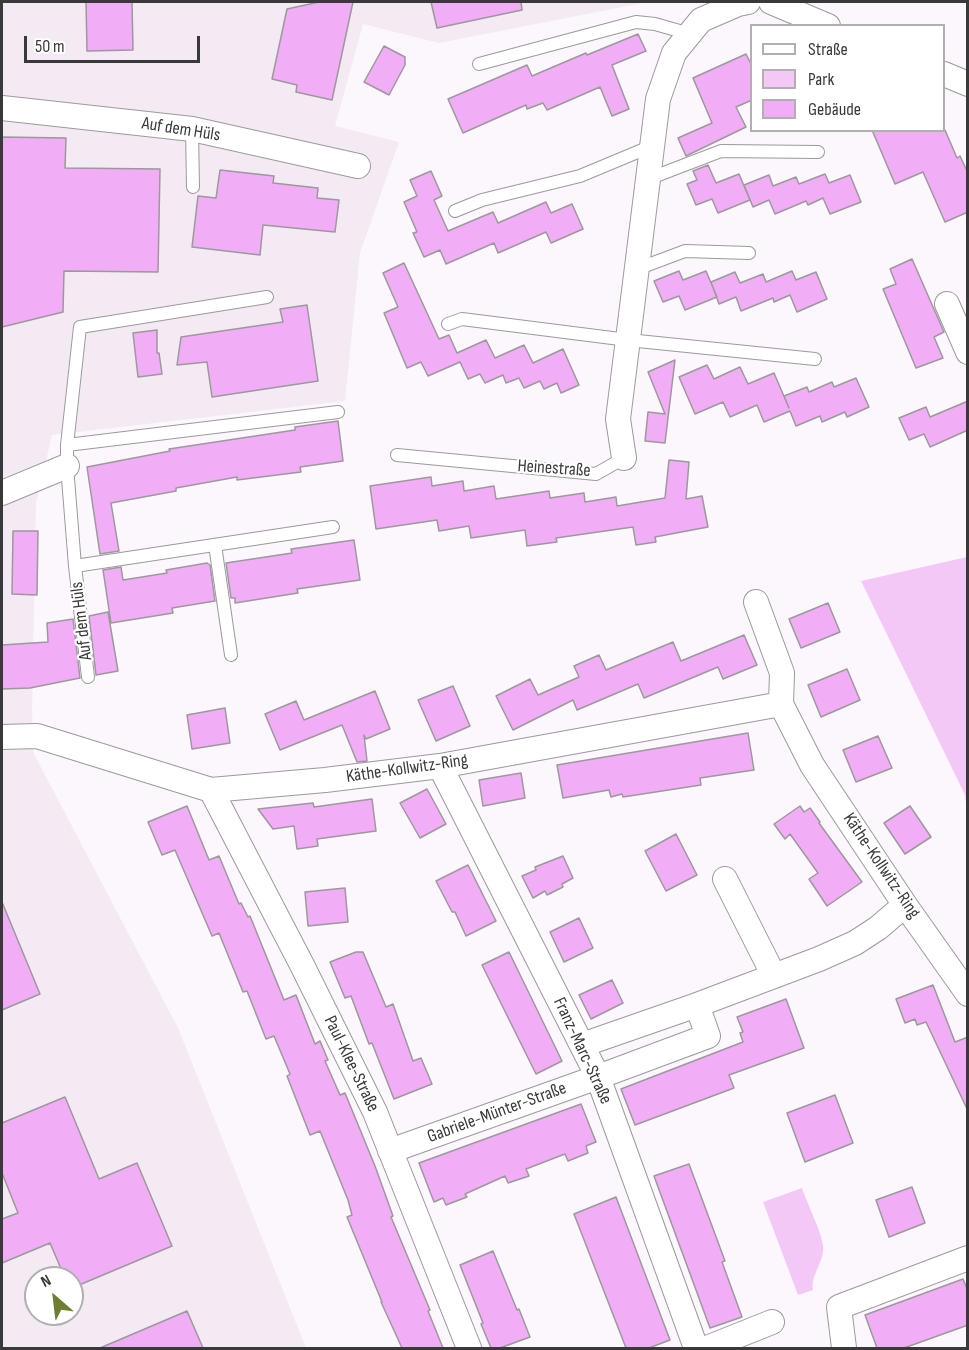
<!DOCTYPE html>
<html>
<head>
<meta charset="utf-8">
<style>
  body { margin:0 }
  #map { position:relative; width:969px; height:1350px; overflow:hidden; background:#fcf7fc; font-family:"Sofia Sans Condensed",sans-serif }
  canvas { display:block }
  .frame { position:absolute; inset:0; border:3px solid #3a393a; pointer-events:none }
  .legend { position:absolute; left:750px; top:24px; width:195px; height:108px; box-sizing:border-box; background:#fff; border:2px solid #b0b0b0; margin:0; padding:8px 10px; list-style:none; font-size:18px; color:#3a393a }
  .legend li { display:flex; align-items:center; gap:12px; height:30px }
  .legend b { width:30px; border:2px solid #b0b0b0 }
  .north { position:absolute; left:24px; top:1266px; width:60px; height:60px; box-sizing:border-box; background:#fff; border:2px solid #b0b0b0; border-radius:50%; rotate:332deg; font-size:16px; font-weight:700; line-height:24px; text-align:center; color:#3a393a }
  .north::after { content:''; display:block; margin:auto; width:21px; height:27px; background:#6b7f2f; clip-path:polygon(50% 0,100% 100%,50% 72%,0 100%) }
  .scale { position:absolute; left:24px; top:36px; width:176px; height:27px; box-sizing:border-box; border:3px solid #3a393a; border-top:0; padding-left:8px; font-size:18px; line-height:21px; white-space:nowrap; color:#3a393a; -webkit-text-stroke:4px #fff; paint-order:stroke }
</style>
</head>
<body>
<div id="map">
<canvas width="969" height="1350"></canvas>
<div class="frame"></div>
<ul class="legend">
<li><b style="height:8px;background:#fff"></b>Straße</li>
<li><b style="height:16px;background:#f3c8f6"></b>Park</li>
<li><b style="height:16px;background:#f1aef6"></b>Gebäude</li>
</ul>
<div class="north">N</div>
<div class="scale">50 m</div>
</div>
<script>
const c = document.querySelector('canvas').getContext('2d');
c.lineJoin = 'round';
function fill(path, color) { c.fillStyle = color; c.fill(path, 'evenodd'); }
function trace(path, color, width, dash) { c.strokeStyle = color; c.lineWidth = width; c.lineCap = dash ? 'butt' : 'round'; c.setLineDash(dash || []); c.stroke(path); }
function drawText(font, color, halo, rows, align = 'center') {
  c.font = font + ' "Sofia Sans Condensed",sans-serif'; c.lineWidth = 4.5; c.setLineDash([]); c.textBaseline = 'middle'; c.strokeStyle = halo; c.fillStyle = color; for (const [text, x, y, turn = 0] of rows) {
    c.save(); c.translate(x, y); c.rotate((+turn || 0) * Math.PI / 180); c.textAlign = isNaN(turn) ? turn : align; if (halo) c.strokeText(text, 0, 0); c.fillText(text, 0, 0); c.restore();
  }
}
fill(new Path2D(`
  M2,2H648L439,43L363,24L335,126L399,142L360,253L345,401L52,435L36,503L32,710L34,754L178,1028L306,1348H2ZM36,1278H72V1314H36Z`), '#f4eaf4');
fill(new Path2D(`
  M967,557H968L967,812L965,795L861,581Z
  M802,1188C807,1203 821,1231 823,1245C825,1262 810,1275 813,1290L798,1295L763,1202Z`), '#f3c8f6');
const building = new Path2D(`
  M86,2H132L133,50L87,51Z
  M319,2H353L332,100L296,92L297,85L272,79L287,9Z
  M431,2H521L522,10L437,28Z
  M638,34L646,51L612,65L629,109L612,116L600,87L547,110L543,103L527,109L526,105L463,133L448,99L527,65L532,76L586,53L587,55Z
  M384,46L405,57V65L389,95L364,82Z
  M746,54L752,66V100L736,107L746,127L686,156L678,138L712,123L693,78Z
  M872,130H945L957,158L960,156L968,173V212L945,222L923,172L895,184Z
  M2,137L66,138L65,168L160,169L158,272L64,271L63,312L2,327Z
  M708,165L716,183L739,174L750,200L718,213L712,199L696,205L687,184L697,180L693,171Z
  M220,170L274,176L273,183L318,188L317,198L339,200L335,232L263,225L260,255L192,247L198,196L216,198Z
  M431,171L442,196L434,200L448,231L493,212L498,223L546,202L551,213L572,204L583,229L551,243L546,232L498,253L494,243L446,264L440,250L424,257L413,233L417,232L404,202L417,196L410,180Z
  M825,174L829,183L850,175L861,202L830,214L823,198L808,205L806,201L775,214L769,200L753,207L744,185L769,175L773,186L796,177L799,184Z
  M912,259L944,332L934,337L943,358L916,368L883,289L896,284L890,269Z
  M404,263L439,339L449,335L457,353L486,340L495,358L524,345L533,363L563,349L579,385L561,393L557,383L544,389L540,381L524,388L519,378L506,383L503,375L485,383L480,374L468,379L460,362L428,376L421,362L407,368L384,313L398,307L383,273Z
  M679,271L683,280L706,271L717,297L685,310L679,296L663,302L654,281Z
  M792,271L796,280L816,272L827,299L797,312L790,295L774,302L773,298L741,311L736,297L719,304L711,282L735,272L740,283L763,274L766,282Z
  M307,305L318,381L212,397L207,362L177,365L181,337L283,322L280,309Z
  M157,330V353H159L162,374L138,377L133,333Z
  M675,360L665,443L645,441L648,412L665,414L648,372Z
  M707,365L714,379L740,367L748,384L774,373L789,408L784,396L807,387L809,392L832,382L834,387L856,378L869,407L847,417L845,412L822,422L820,416L796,426L790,411L764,422L757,405L730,417L723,402L695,414L679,377Z
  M968,401V430L930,447L924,434L909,440L899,418L926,407L930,417Z
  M338,421L343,461L300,467L301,472L237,480V477L176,488V491L111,503L119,551L100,554L87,467L170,451L169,449L295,430V427Z
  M669,460L689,462L686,499L702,496L708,527L655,537L656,542L636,545L633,527L556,538L557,542L527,546L525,530L471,538L469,526L439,531L437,520L376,529L370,486L431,477L432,486L463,481L464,491L494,486L496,499L549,491L550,498L584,493L585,502L616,497L617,506L665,498Z
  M13,531H38L37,595L12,594Z
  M354,540L360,580L297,589L298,593L235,603V598H231L226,563L292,553L291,549Z
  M207,563L210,565L215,601L172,608L173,613L111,623L103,570L121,567L123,580L167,573L166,570Z
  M828,603L840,632L801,648L789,619Z
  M108,612L118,671L96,675L89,616Z
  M73,619L80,678L30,688L2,689V645L48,642L47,623Z
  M744,635L757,665L723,679L718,667L644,698L638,684L577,710L573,700L513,730L496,696L530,679L538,695L579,677L574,666L599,655L606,670L673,642L681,661Z
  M847,669L860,700L821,717L808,685Z
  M453,686L470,726L436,741L418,700Z
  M375,691L390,729L366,739L364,735L367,761L357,762L342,725L280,750L265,714L296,701L304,720Z
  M225,708L230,743L192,749L187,715Z
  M748,733L754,770L700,778L701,785L623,797L622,794L611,797L609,790L563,798L557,765Z
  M878,736L892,768L856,782L843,750Z
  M521,773L525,798L483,806L479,780Z
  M427,789L446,824L420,838L400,803Z
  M372,799L376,831L317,839L318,846L297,849L294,826L273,829L258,809L313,803L314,807Z
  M187,806L209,860L219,856L239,904L241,903L248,917L250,916L284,1000L296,995L315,1044L320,1041L328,1060L325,1061L340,1095L345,1093L375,1166L393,1216L391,1217L430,1310L428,1311L443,1348H402L381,1302H382L347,1217L352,1215L348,1200L320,1131L310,1135L287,1076L290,1074L274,1036L266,1039L247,991L243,992L219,933L212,936L175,850L162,855L148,822Z
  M800,806L804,812L810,808L820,822L819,823L862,882L827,906L809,879L818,873L790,834L785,839L774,824Z
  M910,806L931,837L905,854L884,823Z
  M676,834L697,875L666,891L645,851Z
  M563,856L573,878L562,884L563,887L547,895L545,891L533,898L522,876L536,870L535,867Z
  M468,865L496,921L466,936L455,912H452L436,881Z
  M345,888L348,922L308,926L305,892Z
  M2,902L40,994L2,1010Z
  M579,918L593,948L564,962L550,932Z
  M356,952H363L386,1007L393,1004L413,1061L421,1058L432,1084L394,1099L372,1043L369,1044L351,996L345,998L330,962Z
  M509,952L562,1061L536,1074L482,965Z
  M612,980L623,1003L591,1019L579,995Z
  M933,985L955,1042L968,1037V1111L926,1022L917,1025L915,1019L905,1023L896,999Z
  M786,999L804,1048L729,1075L734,1088L635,1125L621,1089L743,1042L740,1033L743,1032L737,1017Z
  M835,1095L853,1143L805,1162L787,1113Z
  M65,1097L99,1179L137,1163L172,1246L72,1288V1278H65L50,1243L2,1263V1219L18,1213L2,1173V1123Z
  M581,1104L596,1142L586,1146L588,1153L568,1161L565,1154L526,1169L529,1176L508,1183L505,1176L465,1194L467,1197L446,1205L443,1198L434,1202L419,1163Z
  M689,1164L725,1261L722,1262L742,1317L710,1328L654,1176Z
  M912,1187L925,1223L889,1237L876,1200Z
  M616,1197L670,1340L649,1348H626L574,1214Z
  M493,1251L517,1310L519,1309L530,1337L500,1348H491L481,1324L483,1323L460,1265Z
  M963,1279L968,1291V1325L904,1348H877L865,1315Z
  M187,1311L203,1348H100Z`);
fill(building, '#f1aef6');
trace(building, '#9c989c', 1.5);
const lane = new Path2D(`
  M479,64L636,22L655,24L690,34
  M192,129L193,187
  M648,179L721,151L818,152
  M455,211L482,200L580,176L652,146
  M637,269L685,251L749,253
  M448,324L462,319L628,340L815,359
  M67,445L338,412
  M397,455L596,474L624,458
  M215,545L231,655
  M75,566L333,527
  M88,677L75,566L67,466V445L80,327L267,297`);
const street = new Path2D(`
  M771,2L828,26
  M944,74L968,84
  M2,108L192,129L358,166
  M947,304L968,352
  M624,458L618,419L658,99L674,53L701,20L738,4L748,2
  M2,493L67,466
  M756,602L782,673L781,704
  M2,737L37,736L211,790L325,780L440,766L781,704L812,765L905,905L968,994
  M440,766L598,1077L696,1348
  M211,790L302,965L375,1112L469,1348
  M725,879L774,976
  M582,1045L697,1005
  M390,1151L598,1077L708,1036L697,1005L819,959L855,943L878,928L905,905
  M707,1348L772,1322
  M844,1348L839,1307L968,1258`);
trace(lane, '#9c999d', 14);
trace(street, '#9c999d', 26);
trace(lane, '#fff', 12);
trace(street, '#fff', 24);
drawText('18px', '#3a393a', '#fff', [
  ["Auf dem Hüls",181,130,9],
  ["Heinestraße",554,469,4],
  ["Auf dem Hüls",82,621,-97],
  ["Käthe-Kollwitz-Ring",407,769,-8],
  ["Käthe-Kollwitz-Ring",881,866,56],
  ["Franz-Marc-Straße",582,1051,65],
  ["Paul-Klee-Straße",351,1064,64],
  ["Gabriele-Münter-Straße",497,1113,-20]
]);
</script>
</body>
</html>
